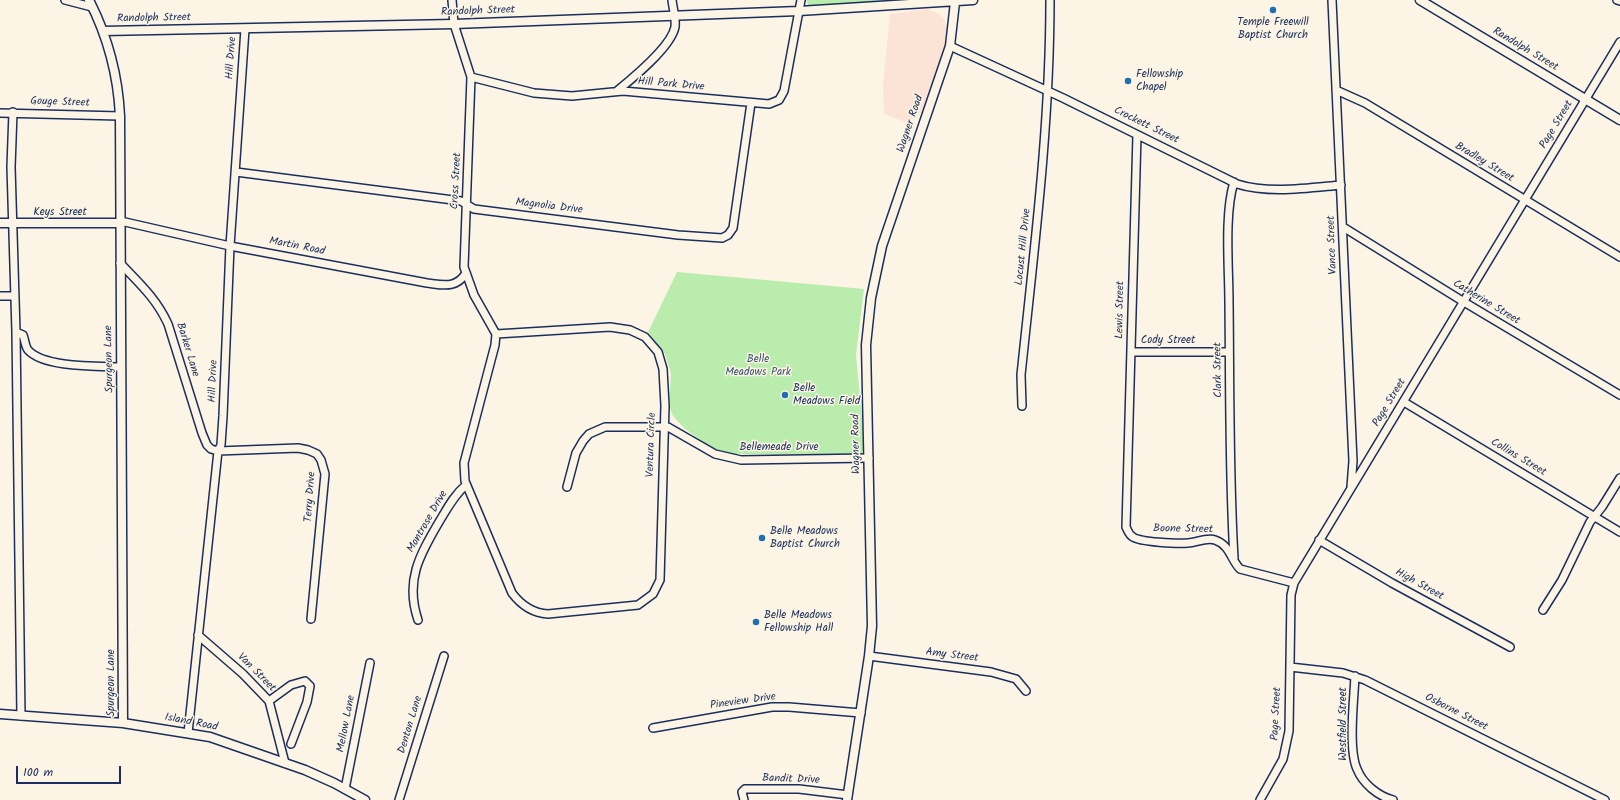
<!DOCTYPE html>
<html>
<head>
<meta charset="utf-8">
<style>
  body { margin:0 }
  #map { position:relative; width:1620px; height:800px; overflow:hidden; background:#fcf5e5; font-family:Kalam,sans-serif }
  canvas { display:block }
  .scale { position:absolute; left:16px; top:766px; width:105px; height:18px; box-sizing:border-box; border:2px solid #1b2f5e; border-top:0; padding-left:5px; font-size:12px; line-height:14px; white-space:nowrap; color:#1b2f5e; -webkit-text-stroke:3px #fcf5e5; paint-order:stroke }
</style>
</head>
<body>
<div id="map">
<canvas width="1620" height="800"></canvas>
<div class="scale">100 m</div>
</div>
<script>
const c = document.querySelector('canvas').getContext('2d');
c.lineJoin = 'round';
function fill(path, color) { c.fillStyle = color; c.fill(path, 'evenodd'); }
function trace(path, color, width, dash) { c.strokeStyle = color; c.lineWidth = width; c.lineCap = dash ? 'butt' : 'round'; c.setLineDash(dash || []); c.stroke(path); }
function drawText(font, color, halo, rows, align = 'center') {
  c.font = font + ' Kalam,sans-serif'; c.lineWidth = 3; c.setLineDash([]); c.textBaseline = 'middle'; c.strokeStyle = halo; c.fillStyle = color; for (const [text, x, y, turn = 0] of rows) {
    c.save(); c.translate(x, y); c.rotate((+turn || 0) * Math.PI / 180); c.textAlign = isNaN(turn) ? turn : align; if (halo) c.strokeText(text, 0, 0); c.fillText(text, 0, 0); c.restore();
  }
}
fill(new Path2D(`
  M928,9L939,14L944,19L947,28L948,39L922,112L905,122L884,114L883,86L890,14Z`), '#fbe4d5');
fill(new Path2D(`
  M806,0H906L809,6Z
  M677,272L864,289L856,355L865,449L861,454L845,455L728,454L707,445L684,428L673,416L669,406L671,374L665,354L648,332Z`), '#baecad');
const minor = new Path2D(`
  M65,0L92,7
  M452,0L454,24L471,77L464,267L474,295L496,334
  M1332,0L1353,461L1351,487
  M1617,0L1620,1
  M950,46L1063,98L1237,184C1269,194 1308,188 1341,185
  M471,77L534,93L572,96L623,91L769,104L779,100L784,91L801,0
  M1336,90L1365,103L1620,257
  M617,91C633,78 671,47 675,27C676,18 673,9 672,0
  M13,112L11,167L16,332L21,716
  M0,113L120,116
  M1137,135L1126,527C1128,531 1129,535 1133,537C1140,542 1178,544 1188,543C1196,543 1206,537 1215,540C1230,545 1231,560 1240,569L1294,583
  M236,172L461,201L474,209L678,235L722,238L728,235L733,228L751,103
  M120,223L125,222L230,246L427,283C443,285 456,289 466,273
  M1343,227L1464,302L1620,395
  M120,263C139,283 156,298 168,324L202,433L207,445L211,449L218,451L298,448L308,450L317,454L321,460L325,474L311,619
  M0,296H14
  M610,327L630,330L645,337L658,352L663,369L665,406L660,580L653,594L638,605L548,614C532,613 521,605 512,593L465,481L464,463L495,345L496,334Z
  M16,332L23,335C25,340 25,346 28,350C44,368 98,366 121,367
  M1131,352H1229
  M1404,402L1620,532
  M1022,406L1021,375C1034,250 1050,126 1050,0
  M567,487L576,453L583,441L589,434L605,427H668L715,454L741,460L869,458
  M1319,540L1392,583L1510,647
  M1234,558C1229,473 1230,388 1229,303C1229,268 1224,214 1234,182
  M1543,610L1562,580L1590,522L1602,507L1620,478
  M418,620C405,581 419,556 439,522C447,509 454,495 466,485
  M198,635L243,674L269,701L285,763
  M869,656L991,672L1016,679L1026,691
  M1290,667L1343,673L1365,680L1605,800
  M1355,676C1354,699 1348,749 1357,769C1363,784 1378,796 1393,800
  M269,701L291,685L305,681L310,686L307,702L291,744
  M653,728L772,707H789L861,713
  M188,733L218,451L221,445L223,416L230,246L245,29
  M345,789L370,663
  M399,800L444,656
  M744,800L742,792L745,789H799L848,795
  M1260,800L1283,759L1289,731L1291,595L1294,583L1620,42`);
const tertiary = new Path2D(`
  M89,0C108,37 118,75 120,116L123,723
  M1420,0L1620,120
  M103,31L454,24L799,11L973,0
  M0,223H120
  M0,714L123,723L210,737L305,770L334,783L365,800
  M847,800L869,656L872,626L866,345L871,298L882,246L950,46L955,2`);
trace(minor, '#1b2f5e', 10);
trace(tertiary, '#1b2f5e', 11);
trace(minor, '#fcf5e5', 7);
trace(tertiary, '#fcf5e5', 8);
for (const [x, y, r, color] of [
  [1273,10,4,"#1f6fb2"],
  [1128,81,4,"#1f6fb2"],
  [785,395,4,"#1f6fb2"],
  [762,538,4,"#1f6fb2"],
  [756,622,4,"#1f6fb2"]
]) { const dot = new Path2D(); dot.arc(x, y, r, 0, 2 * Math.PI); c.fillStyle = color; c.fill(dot); trace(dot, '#fcf5e5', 1.5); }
drawText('11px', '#1b2f5e', '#fcf5e5', [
  ["Randolph Street",478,12,-2],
  ["Randolph Street",154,19,-1],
  ["Randolph Street",1525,50,31],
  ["Hill Drive",232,58,-86],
  ["Hill Park Drive",671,85,5],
  ["Gouge Street",60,103,2],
  ["Wagner Road",911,124,-71],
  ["Page Street",1557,125,-59],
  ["Crockett Street",1146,126,26],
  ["Bradley Street",1484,163,31],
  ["Cross Street",457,181,-87],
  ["Magnolia Drive",549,207,7],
  ["Keys Street",60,213],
  ["Vance Street",1333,245,-92],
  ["Martin Road",297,247,11],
  ["Locust Hill Drive",1024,247,-84],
  ["Catherine Street",1486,303,31],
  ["Lewis Street",1121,310,-89],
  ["Cody Street",1168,341],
  ["Barker Lane",187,350,73],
  ["Spurgeon Lane",110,359,-91],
  ["Clark Street",1219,370,-91],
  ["Hill Drive",214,381,-88],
  ["Page Street",1390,403,-59],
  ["Wagner Road",857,444,-91],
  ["Ventura Circle",652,445,-88],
  ["Bellemeade Drive",779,448],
  ["Collins Street",1518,458,31],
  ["Terry Drive",311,497,-86],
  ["Montrose Drive",428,522,-60],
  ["Boone Street",1183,530,1],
  ["High Street",1419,585,29],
  ["Amy Street",952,656,7],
  ["Van Street",256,673,45],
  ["Spurgeon Lane",112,683,-90],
  ["Pineview Drive",743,702,-8],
  ["Osborne Street",1456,713,27],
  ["Page Street",1277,714,-87],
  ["Island Road",191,723,11],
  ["Mellow Lane",347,724,-79],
  ["Westfield Street",1344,724,-90],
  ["Denton Lane",411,725,-73],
  ["Bandit Drive",791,780,2]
]);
drawText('11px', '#1b2f5e', '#fcf5e5', [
  ["Temple Freewill",1273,23,"center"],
  ["Baptist Church",1273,36,"center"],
  ["Fellowship",1136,75],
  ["Chapel",1136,88],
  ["Belle",793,389],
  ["Meadows Field",793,402],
  ["Belle Meadows",770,532],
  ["Baptist Church",770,545],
  ["Belle Meadows",764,616],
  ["Fellowship Hall",764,629]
], 'left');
drawText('11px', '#3b556e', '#fcf5e5', [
  ["Belle",758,360],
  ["Meadows Park",758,373]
]);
</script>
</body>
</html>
